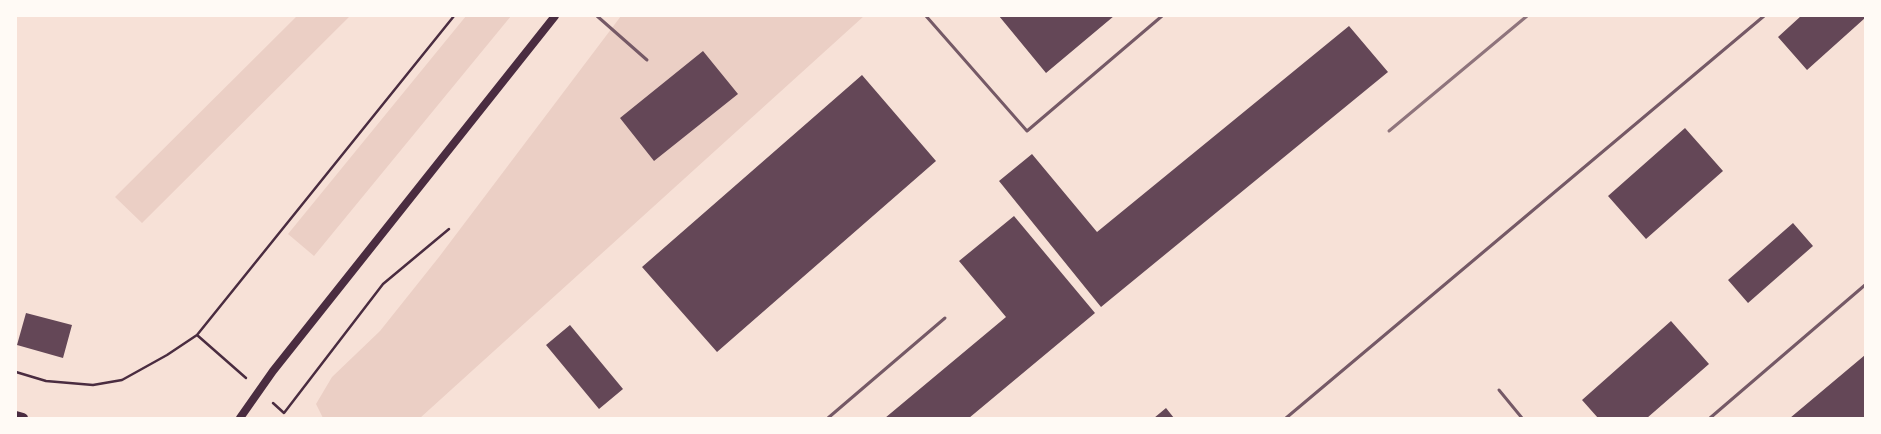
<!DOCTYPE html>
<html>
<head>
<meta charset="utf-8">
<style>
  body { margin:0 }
  #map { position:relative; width:1881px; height:434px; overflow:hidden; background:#f7e1d7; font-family:Overpass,sans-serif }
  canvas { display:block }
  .frame { position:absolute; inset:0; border:17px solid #fffaf5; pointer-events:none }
</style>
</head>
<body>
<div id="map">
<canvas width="1881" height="434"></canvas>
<div class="frame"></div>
</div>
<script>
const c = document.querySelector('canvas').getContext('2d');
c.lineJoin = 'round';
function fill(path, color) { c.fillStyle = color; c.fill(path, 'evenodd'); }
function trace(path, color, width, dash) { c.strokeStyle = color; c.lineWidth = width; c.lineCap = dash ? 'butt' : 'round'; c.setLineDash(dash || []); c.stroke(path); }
fill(new Path2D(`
  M297,16H350L142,223L115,197Z
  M466,16H511L314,256L288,234Z
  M621,16H864L420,418H323L316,404L332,377L380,331L439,257Z`), '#ebcfc5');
fill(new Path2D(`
  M999,16H1114L1046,73Z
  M1801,16H1865V18L1807,70L1778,37Z
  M1349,26L1388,72L1101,307L999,181L1032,154L1097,232Z
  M703,51L738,94L654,161L620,118Z
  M862,75L936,161L717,352L642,267Z
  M1685,128L1723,171L1646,239L1608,196Z
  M1014,216L1095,313L969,418H885L1006,317L959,261Z
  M1793,223L1813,246L1748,303L1728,280Z
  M26,313L72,325L63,358L17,345Z
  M1671,321L1709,364L1647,418H1598L1582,400Z
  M570,325L623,389L599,409L546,345Z
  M1865,355V418H1790Z
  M1166,408L1174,418H1154Z`), '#644757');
trace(new Path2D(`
  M197,335L246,378
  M16,372L46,381L93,385L122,380L167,355L197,335L454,16
  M273,403L284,413L383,284L449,229`), '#4a2c40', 2.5);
trace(new Path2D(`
  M597,16L647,60
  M926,16L1027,131L1162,16
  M1499,390L1522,418
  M828,418L945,318
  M1286,418L1764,16
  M1710,418L1865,285`), '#755966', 3);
trace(new Path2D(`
  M240,418L273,371L555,16`), '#4a2c40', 8);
trace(new Path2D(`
  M16,416L23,418`), '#4a2c40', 10);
trace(new Path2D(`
  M1389,131L1527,16`), '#8f747c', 3);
</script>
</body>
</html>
